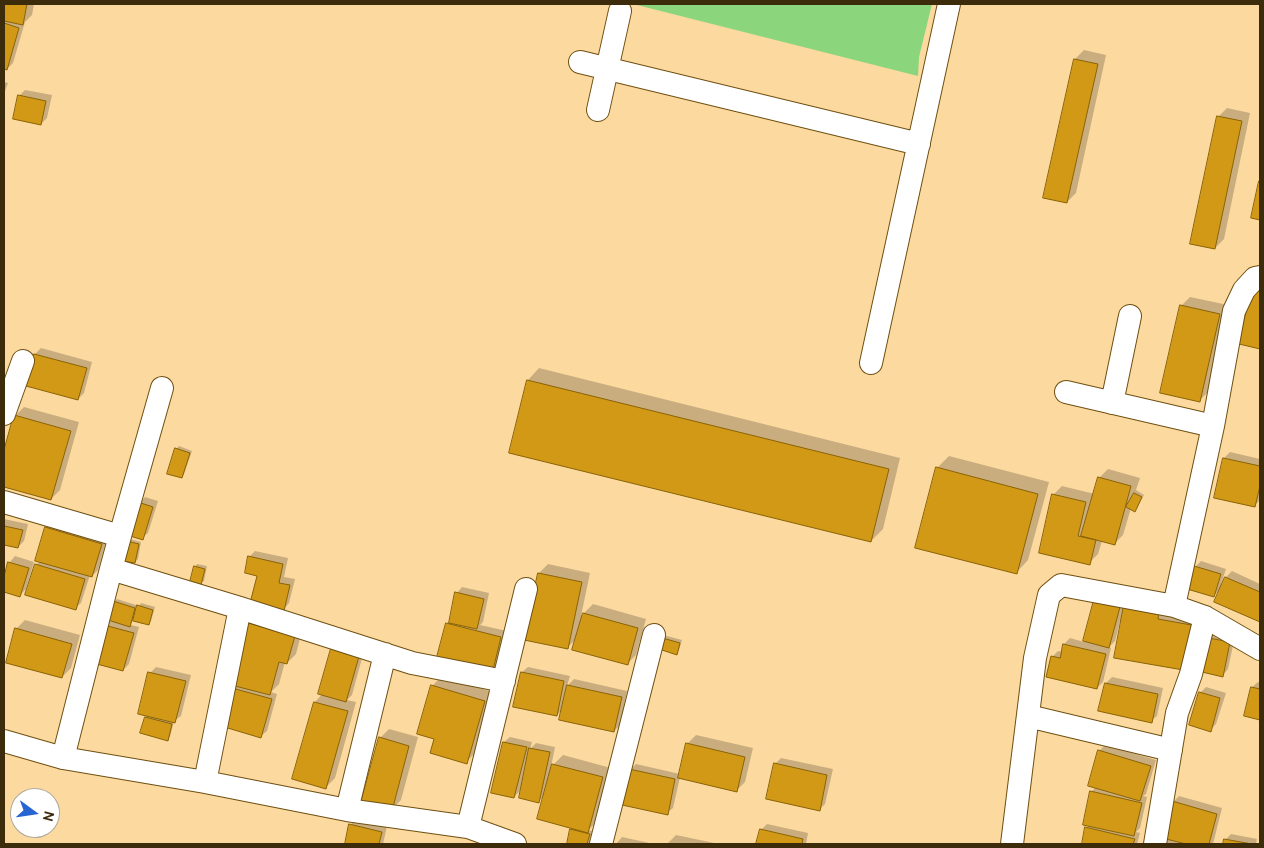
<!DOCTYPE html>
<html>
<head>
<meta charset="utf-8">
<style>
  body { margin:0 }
  #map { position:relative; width:1264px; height:848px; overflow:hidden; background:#fcd99e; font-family:Cabin,sans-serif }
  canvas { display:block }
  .frame { position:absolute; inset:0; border:5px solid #3d2c0b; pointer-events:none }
  .north { position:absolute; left:10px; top:788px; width:50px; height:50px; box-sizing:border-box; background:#fff; border:1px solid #b1ab9d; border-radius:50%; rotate:104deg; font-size:14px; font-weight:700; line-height:20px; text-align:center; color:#3d2c0b }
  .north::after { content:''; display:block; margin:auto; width:18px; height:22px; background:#2766d2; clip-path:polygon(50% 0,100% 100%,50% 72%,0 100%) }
</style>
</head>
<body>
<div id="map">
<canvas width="1264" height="848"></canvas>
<div class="frame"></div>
<div class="north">N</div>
</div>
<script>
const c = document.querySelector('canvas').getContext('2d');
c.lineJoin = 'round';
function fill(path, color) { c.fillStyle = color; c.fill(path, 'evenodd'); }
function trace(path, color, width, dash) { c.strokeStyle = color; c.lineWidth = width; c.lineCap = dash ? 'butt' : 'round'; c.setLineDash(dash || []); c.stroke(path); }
fill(new Path2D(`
  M633,4H932L919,57L918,76Z`), '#8bd57d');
fill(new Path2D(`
  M4,4H34L32,15L25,22L13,63L7,69L4,68Z
  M1084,50L1106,55L1076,193L1067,202L1075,59Z
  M4,82L8,83L4,94Z
  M25,90L52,95L47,118L41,124L19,96Z
  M1227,108L1250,113L1224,239L1215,248L1218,117Z
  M1260,283V348L1241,343Z
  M1190,297L1228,305L1208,392L1199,401L1181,306Z
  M41,348L92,362L84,393L78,399L35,354Z
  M539,368L900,458L883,529L871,541L510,452L528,380Z
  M24,407L79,422L60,490L51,499L4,485V455L15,416Z
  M179,446L192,451L184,474L182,477L176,449Z
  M1230,452L1260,459V500L1255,505L1224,458Z
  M949,456L1049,482L1028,560L1017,572L937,468Z
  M1108,469L1140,478L1136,490L1144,495L1137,508L1135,510L1131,508L1123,535L1114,544L1102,541L1098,554L1089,563L1053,495L1062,486L1095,494L1099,478Z
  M145,497L158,501L148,533L142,538L139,503Z
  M4,519L28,524L24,541L18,547L4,544Z
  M52,522L107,538L98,570L92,576L90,575L81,603L75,608L36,565L40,561L46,528Z
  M130,539L141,542L138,559L135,562L123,560Z
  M255,551L288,558L284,577L295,579L289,603L284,609L258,575L249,557Z
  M15,556L34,562L26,589L20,595L4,591V581L10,562Z
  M1201,561L1226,569L1221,584H1223L1226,577L1232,571L1260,584V621L1216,601L1221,588L1214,596L1195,567Z
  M197,564L207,566L204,581L201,583L195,567Z
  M548,564L590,573L581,616L593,604L646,619L636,655L627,664L577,638L567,648L539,573Z
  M462,587L489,593L483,622L480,625L507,631L499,663L493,669L447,624L451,620L457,593Z
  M117,599L139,606L141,603L155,607L151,621L149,624L133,619L131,625L139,627L129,664L123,670L106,625L111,620L114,602Z
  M1095,601L1206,618L1198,661L1120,621L1115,641L1109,647L1111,648L1103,682L1097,688L1052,657L1058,651L1063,652L1064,644L1070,638L1084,642Z
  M258,615L303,627L296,654L287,663L285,662L279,684L271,692L277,694L267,731L261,736L222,725L249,624Z
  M25,620L80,635L71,668L62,677L16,629Z
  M1216,632L1235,636L1228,669L1223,675L1210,638Z
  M663,635L682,640L679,650L677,653L657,648Z
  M365,647L352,695L347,700L356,702L335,778L326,787L294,778L315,702Z
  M156,667L191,675L181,716L174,721L170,737L167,739L146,717L148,715L150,673Z
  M528,667L570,676L567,686L574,679L627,691L620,725L614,731L563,709L557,715L522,672Z
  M441,677L493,692L475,753L466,762L435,738L432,686Z
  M1112,677L1163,688L1157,716L1151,721L1106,683Z
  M1258,682H1260V719L1245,715L1252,687Z
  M1206,687L1226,693L1216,724L1210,730L1200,693Z
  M389,729L418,737L401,800L392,809L380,738Z
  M696,735L753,748L745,782L736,791L680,777L673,808L667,813L630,770L636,764L680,774L687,744Z
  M510,737L532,742L530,749L536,743L555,747L551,767L563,755L611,768L596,823L588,830L592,831L589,844H568L571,830L574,828L545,795L539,801L522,789L514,797L504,742Z
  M1105,745L1156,760L1146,794L1143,796L1147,797L1140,828L1136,832L1140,833L1137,844H1083L1086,828L1090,825L1091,792L1096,787L1099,751Z
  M781,758L833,769L825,804L819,810L775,764Z
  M1179,796L1222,808L1213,844H1165L1169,838L1173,802Z
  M356,819L387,826L383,844H346L350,825Z
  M767,824L808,833L806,844H757L761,830Z
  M1231,834L1257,839L1256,844H1225V840Z
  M676,835L719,844H667Z
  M622,837L654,844H616Z`), '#0003');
const building = new Path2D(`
  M4,4H27L23,25L4,21Z
  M4,23L19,28L7,70L4,69Z
  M1074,59L1098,64L1067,203L1043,198Z
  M18,95L46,101L41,125L13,119Z
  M1217,116L1242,121L1215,249L1190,244Z
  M1259,181H1260V220L1251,218Z
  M1252,288L1260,290V349L1239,344Z
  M1180,305L1220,314L1200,402L1160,393Z
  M34,354L87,368L78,400L26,386Z
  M527,380L889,469L871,542L509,453Z
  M14,415L71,431L51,500L4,487V450Z
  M175,448L190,453L182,478L167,474Z
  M1223,458L1260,466V486L1255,507L1214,498Z
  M936,467L1038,494L1017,574L915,548Z
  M1098,477L1131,486L1115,545L1081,536Z
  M1134,493L1142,497L1135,512L1126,507Z
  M1052,494L1086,502L1078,536L1096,540L1090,565L1039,553Z
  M138,502L153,507L143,540L127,535Z
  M4,526L23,530L18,548L4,545Z
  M45,527L102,544L92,577L35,561Z
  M126,541L139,544L135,563L122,561Z
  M248,556L283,564L279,583L290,585L284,611L250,603L257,576L245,573Z
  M8,562L29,568L20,597L4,592V577Z
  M35,564L85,579L76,610L25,595Z
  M194,566L205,569L201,585L190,582Z
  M1194,566L1221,574L1214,597L1187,589Z
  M538,573L582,582L568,649L524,640Z
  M1225,577L1260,592V622L1214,602Z
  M455,592L484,599L477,629L449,623Z
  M1094,600L1120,607L1109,648L1083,641Z
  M113,601L135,608L130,627L108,620Z
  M137,605L153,610L149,625L133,621Z
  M1124,605L1159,611L1158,619L1197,626L1189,671L1114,658Z
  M583,613L638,628L628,665L572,650Z
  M248,623L295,636L287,664L279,662L270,695L231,685Z
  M446,623L501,637L493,670L437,657Z
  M104,625L134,633L123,671L93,663Z
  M15,628L72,644L62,678L6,663Z
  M659,637L680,643L677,655L656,648Z
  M1209,638L1230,642L1223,677L1202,672Z
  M1063,644L1106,654L1097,689L1046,677L1051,656L1060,658Z
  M332,645L360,653L346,702L318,694Z
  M148,672L186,681L175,723L138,714Z
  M521,672L564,681L557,716L513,707Z
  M1105,683L1158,694L1152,723L1098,711Z
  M431,685L485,701L467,764L430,753L434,739L417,734Z
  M567,685L622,697L614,732L559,720Z
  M1251,687L1260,689V720L1244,716Z
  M232,688L272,699L261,738L221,726Z
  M1199,692L1220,698L1211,732L1189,725Z
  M314,702L348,711L326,789L292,779Z
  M145,717L172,724L168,741L140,733Z
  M379,737L409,746L392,811L361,803Z
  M503,742L527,747L514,798L491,793Z
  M686,743L745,757L737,792L678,778Z
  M529,748L550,752L539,803L519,798Z
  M1098,750L1151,766L1140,801L1088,786Z
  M774,763L827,775L820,811L766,799Z
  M552,764L603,777L588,833L537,819Z
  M629,769L675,779L668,815L622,805Z
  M1090,791L1142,803L1134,836L1083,825Z
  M1172,801L1217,814L1209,844H1186L1162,838Z
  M349,824L382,832L379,844H345Z
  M1085,827L1135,839L1133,844H1082Z
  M570,829L590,834L587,844H567Z
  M760,829L803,839L802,844H756Z
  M1224,839L1252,844H1223Z`);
fill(building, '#d29917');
trace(building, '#896204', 1);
const minor = new Path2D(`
  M580,62L919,144
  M598,110L620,11
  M871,363L949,4
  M1066,392L1213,426
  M1112,403L1130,316
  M4,414L23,361
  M4,502L120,536L111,569
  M120,536L162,388
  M1174,606L1213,426L1234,311L1244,290L1255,278L1260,277
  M1028,716L1171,750
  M4,741L63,758L205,782L347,810L468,827L526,589
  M63,758L111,569L240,608L412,663L504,681
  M205,782L240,608
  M347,810L385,654
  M468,827L515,844
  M601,844L654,635
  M1012,844L1035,658L1049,595L1061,585L1174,606L1205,617L1260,649
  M1155,844L1177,713L1191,674L1205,617`);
trace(minor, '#6f5012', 24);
trace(minor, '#fff', 22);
</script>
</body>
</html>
